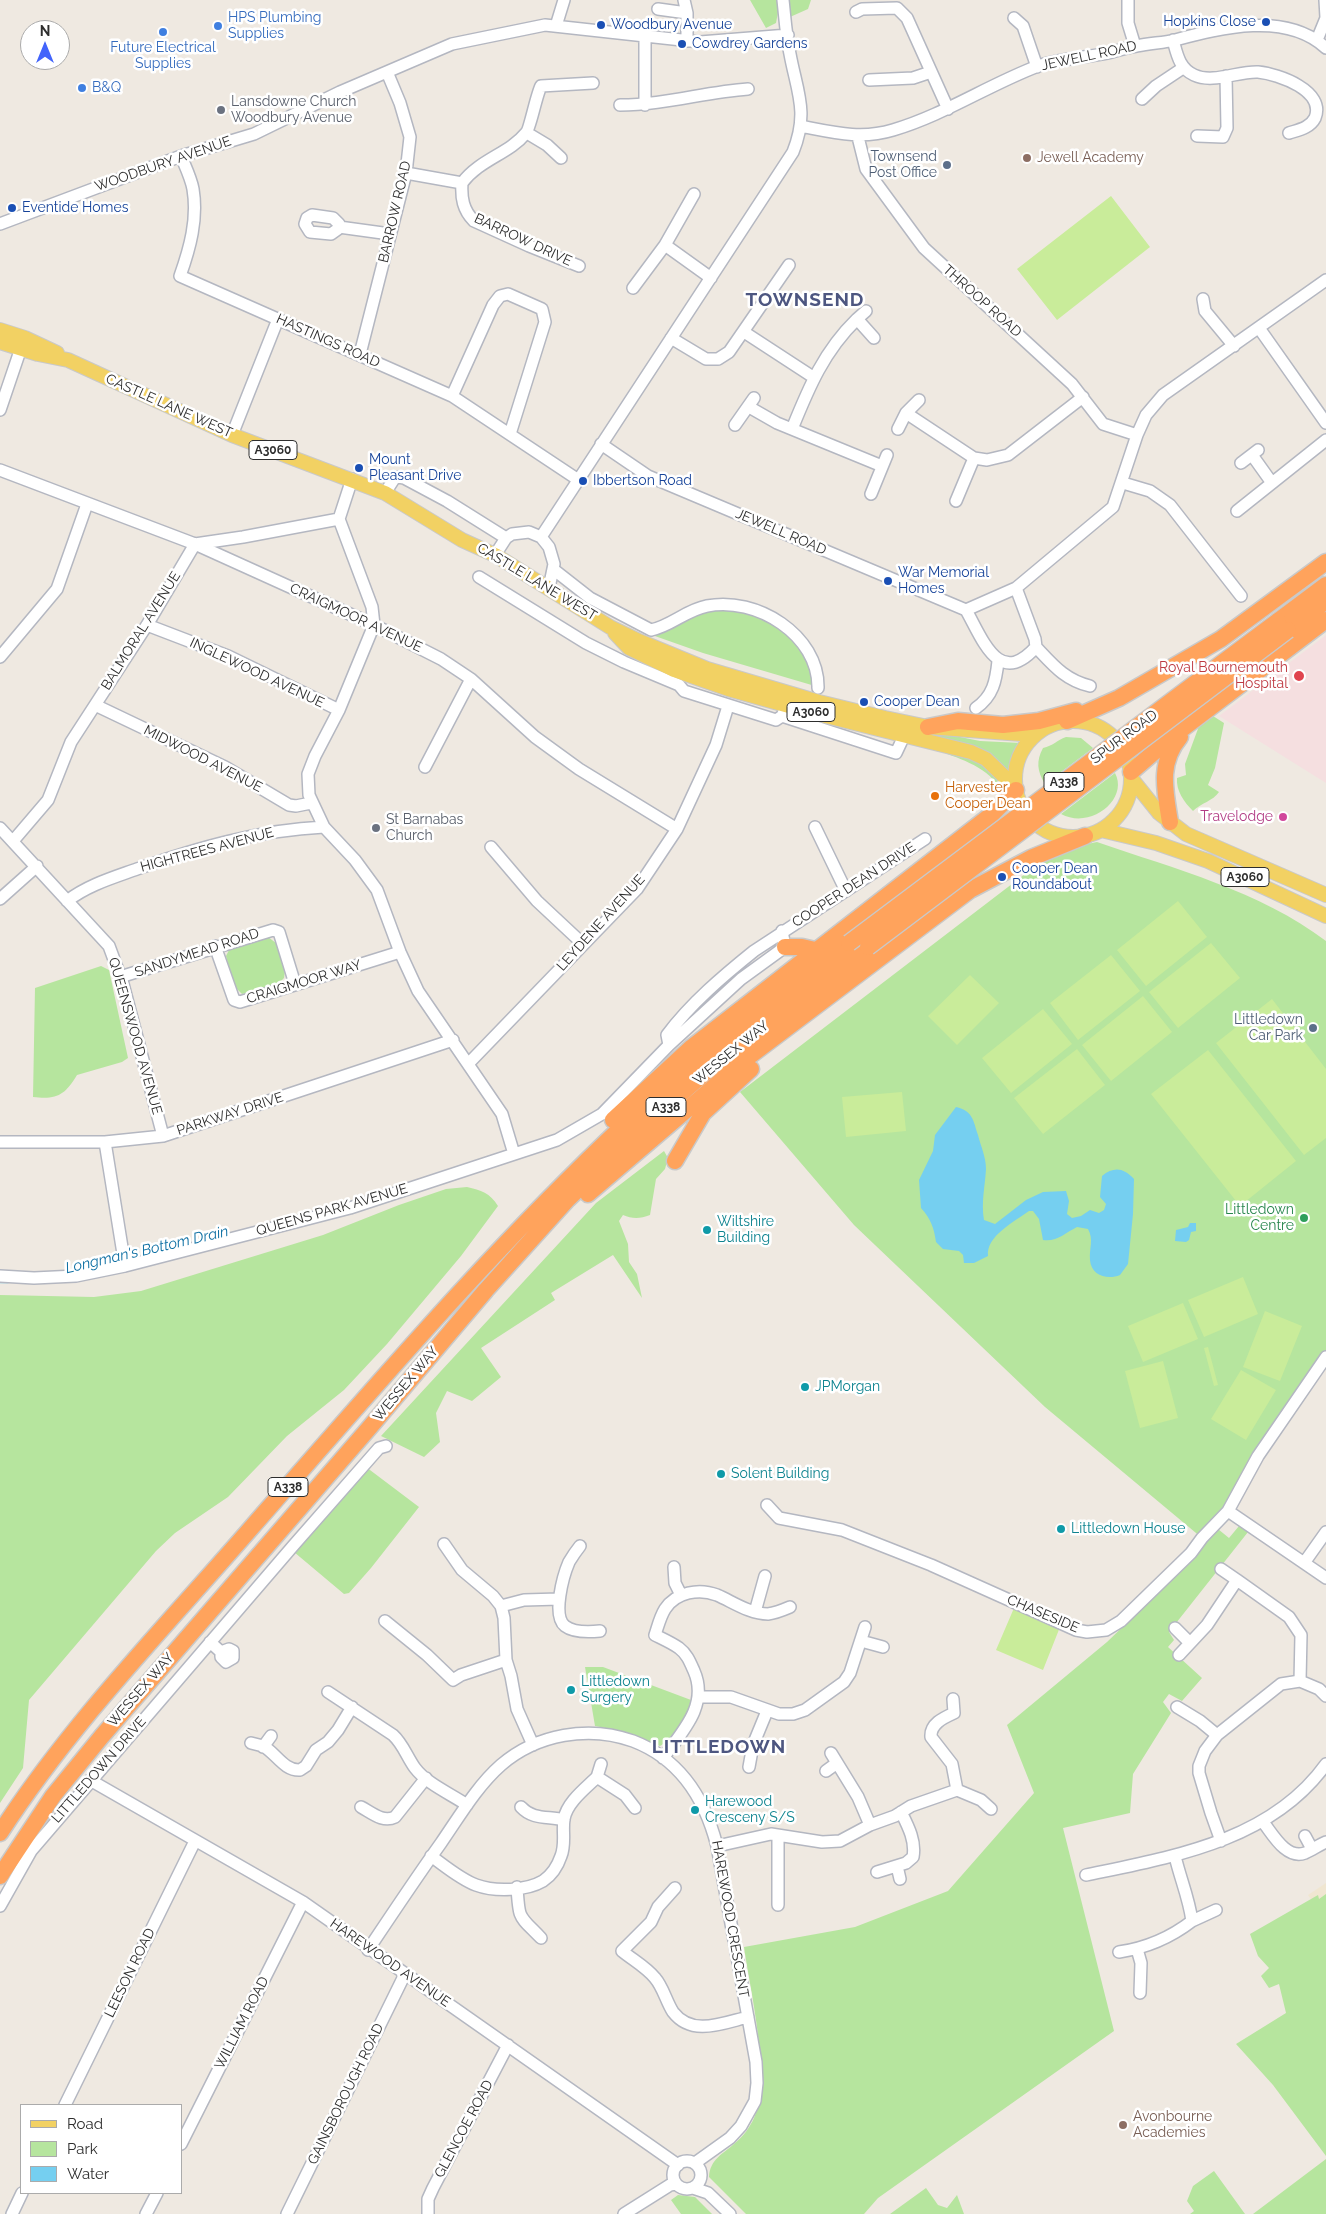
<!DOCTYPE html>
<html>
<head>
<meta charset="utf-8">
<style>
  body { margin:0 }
  #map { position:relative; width:1326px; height:2214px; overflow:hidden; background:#efe9e1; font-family:Raleway,sans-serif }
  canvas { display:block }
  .legend { position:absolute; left:20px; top:2104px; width:162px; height:90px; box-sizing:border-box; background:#fff; border:1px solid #ababab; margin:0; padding:6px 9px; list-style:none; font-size:15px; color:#2e2e2e }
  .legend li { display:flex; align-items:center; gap:10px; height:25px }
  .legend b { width:25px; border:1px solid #ababab }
  .north { position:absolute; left:20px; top:20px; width:50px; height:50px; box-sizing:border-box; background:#fff; border:1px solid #ababab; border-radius:50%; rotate:0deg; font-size:14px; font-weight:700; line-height:20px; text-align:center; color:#2e2e2e }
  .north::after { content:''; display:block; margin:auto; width:18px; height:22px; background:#4264fb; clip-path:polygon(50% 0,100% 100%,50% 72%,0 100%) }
</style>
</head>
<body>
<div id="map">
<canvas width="1326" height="2214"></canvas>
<ul class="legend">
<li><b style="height:6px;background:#f2d163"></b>Road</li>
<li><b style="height:14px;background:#b6e59e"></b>Park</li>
<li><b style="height:14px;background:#75cff0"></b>Water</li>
</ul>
<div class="north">N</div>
</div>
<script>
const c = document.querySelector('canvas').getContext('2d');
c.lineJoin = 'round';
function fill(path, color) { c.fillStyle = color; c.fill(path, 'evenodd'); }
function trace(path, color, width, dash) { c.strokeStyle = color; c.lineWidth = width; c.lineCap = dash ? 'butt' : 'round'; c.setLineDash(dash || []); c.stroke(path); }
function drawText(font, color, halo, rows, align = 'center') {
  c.font = font + ' Raleway,sans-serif'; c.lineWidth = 5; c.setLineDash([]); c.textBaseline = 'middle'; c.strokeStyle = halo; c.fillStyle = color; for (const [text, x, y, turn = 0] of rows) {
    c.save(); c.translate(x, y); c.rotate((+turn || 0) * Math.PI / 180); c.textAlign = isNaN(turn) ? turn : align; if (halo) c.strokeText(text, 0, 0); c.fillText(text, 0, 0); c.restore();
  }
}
fill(new Path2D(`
  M1326,1883V1921L1308,1895Z`), '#f0e6d1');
fill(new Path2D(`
  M1326,635V783L1219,716Z`), '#f5dfe0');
fill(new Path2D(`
  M750,0H777L779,7L776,23L766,28Z
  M788,0H811L808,9L790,17Z
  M720,609L748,614L767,620L787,632L811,665L815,686L703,653L652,635L655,632L696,615Z
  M1213,716L1224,723L1215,768L1208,785L1219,792C1213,801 1201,803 1193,811C1184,802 1176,791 1177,778L1186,775L1185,764L1199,726Z
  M925,730L980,741L1021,743L1012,762L1009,777L924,735Z
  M1066,737L1081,738L1093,748L1045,784C1037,771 1036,761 1043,748C1053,746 1057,740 1066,737Z
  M934,749C953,755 999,761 999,787C985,765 957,758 934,749Z
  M1115,773C1129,799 1091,830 1061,814Z
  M1097,842C1175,869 1260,891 1326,941V1351L1315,1364L1228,1511L1202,1538L1045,1407L854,1225L740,1092L1025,874L1063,849Z
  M268,937L276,943L285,971L284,978L279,983L242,994L234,986L226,956L230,948Z
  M101,966L109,970L128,1058L122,1062L77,1075C65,1095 57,1100 33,1097L35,988Z
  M664,1151L668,1158L665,1169L656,1179L650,1215C640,1219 632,1219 623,1215L619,1221L628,1244L629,1262L637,1274L642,1298L613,1255L551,1293L555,1300L481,1348L501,1377L472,1401L447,1391L436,1413L440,1442L424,1457L381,1436L596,1203Z
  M467,1187C481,1190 490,1193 498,1206L461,1256L387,1344L344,1390L287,1436L228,1497L175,1533L156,1551L29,1700L23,1768L0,1803V1295L94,1297L141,1291L323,1235L399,1205L446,1189Z
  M366,1467L419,1507L371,1568L349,1593L344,1594L294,1552Z
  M1239,1526L1248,1532L1169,1632L1174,1640L1168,1647L1202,1678L1182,1701L1169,1694L1163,1702L1171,1713L1133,1774L1130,1813L1063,1828L1114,2031L878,2198L864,2214H746L709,2177C710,2159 723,2154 735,2143C743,2137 750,2127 754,2118C772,2081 750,1989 744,1947L855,1927L948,1891L1034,1793L1007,1725L1107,1642L1162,1589L1218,1529L1229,1538Z
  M585,1667H603L691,1700C687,1716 675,1738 660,1746L620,1731L595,1726Z
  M1326,1894V2156L1273,2085L1236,2044L1286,2013L1279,1984L1269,1988L1261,1976L1269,1968L1258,1956L1250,1934L1318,1895L1319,1899Z
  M1326,2159V2214H1253Z
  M1214,2171L1245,2214H1190L1194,2211L1187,2201L1193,2186Z
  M926,2188L938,2205L947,2208L957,2195L964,2214H890Z
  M678,2195L695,2197L712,2214H681L671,2200Z`), '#b6e59e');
fill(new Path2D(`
  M1111,196L1150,247L1057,320L1017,269Z
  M1178,901L1207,937L1146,986L1117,950Z
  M1211,943L1240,978L1178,1028L1149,992Z
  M1111,955L1140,991L1078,1040L1050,1003Z
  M970,975L999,1003L957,1045L928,1016Z
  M1143,996L1172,1032L1111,1081L1082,1045Z
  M1272,999L1326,1069V1138L1304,1155L1216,1043Z
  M1043,1009L1072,1044L1011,1093L982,1058Z
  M1077,1049L1105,1085L1043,1134L1014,1098Z
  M1208,1050L1296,1161L1240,1206L1151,1094Z
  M902,1092L906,1131L846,1137L842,1097Z
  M1243,1277L1258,1314L1204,1337L1188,1300Z
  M1183,1303L1198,1339L1143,1362L1128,1326Z
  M1265,1311L1302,1326L1280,1381L1243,1367Z
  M1208,1347L1218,1385L1214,1386L1204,1348Z
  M1163,1361L1178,1418L1140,1428L1125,1371Z
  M1241,1370L1276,1390L1246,1440L1211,1419Z
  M1014,1608L1060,1627L1043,1670L996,1650Z`), '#c9ec9a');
fill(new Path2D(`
  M956,1107C973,1111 973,1120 978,1135C981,1147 986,1157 986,1169C985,1187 981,1202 984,1220L995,1224L1026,1200L1043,1192L1066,1191L1069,1201L1067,1214L1072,1218L1081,1216L1090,1210L1099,1213L1104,1210L1106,1204L1100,1197L1102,1176C1114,1166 1124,1168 1134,1179L1133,1214L1128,1264L1120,1275C1108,1280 1091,1276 1090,1260C1089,1248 1094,1240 1088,1229L1077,1227C1065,1233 1057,1242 1043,1240L1039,1219L1033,1211H1029C1014,1222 986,1236 988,1256L974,1263H964L963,1255L959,1251L943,1249L936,1242C934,1228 931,1219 921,1208L919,1180L933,1151L935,1135Z
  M1190,1223H1196V1231L1191,1232L1189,1240L1186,1242L1175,1241L1176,1230L1188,1227Z`), '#75cff0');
trace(new Path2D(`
  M0,1282H8`), '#75cff0', 2.5);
const minor = new Path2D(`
  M684,0L687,13V41
  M1128,0V23L1135,46
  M658,9L687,13
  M856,12L862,9L897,8L907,18L948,109
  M1014,18L1023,26L1037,67
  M556,26L564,0
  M645,35V105
  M1173,40C1177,54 1179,68 1194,75C1213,84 1238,71 1258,72C1279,74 1326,91 1315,118C1310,128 1298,130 1289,133
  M1317,40L1326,18L1325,0
  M869,80L913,78L931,72
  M1142,99L1156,86L1183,68
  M620,105C664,105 705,92 748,89
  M800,126C832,132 860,140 893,130C944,115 988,85 1038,66C1061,58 1084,58 1108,53C1118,51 1127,47 1137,46C1150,43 1163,43 1175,40C1221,28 1286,11 1326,48
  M527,133L547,145L561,158
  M1197,136L1223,137L1227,128L1226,76
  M858,137L866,169L924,248L1072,384L1103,424L1137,435
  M181,156C185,166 191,178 193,189C198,219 190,248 180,276L452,396L577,479
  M406,173L462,183C461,198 463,210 474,221L529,246L579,266
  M462,183C480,159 509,154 526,133C530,129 536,96 541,86L593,83
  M312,215L333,218L339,224L338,229L331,234L310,232L305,224L307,218Z
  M0,224L181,156L254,134L340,92L452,44L545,25L700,42L788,35
  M339,227L390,234
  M665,245L711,278
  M633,288L665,245L694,194
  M1203,299L1205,311L1234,346
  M866,311L857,319L874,338
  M1259,328L1326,423
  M744,332L813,377
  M671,338L706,359H718L729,352L789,265
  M360,354L406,173L410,137L400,103L387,72
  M452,396L493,305L500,296L508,294L542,309L545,322L510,434
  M749,407L777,423L882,466
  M0,410L21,348
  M906,413L974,458L987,460L1008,455L1083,397
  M735,425L754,398
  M792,429C809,387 824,351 857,319
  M898,429L906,413L919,400
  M232,435L278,319
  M601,444L648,476L966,610L1016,588L1113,507L1137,435L1146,415L1163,395L1326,280
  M1252,455L1272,483
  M1241,463L1258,450
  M0,470L195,544L374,625L441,659L471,679L535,737L579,769L677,829
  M352,479L339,519L372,607L374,625L339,710L315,756L308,774L309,795L324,827L355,860L377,890L400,952L418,991L502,1114L514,1154
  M1123,483L1150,491L1170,505L1241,596
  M385,493L394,479L398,477L404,478L447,501L506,538
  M871,494L887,455
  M956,501L974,458
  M1237,511L1326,440
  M541,537L793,152C809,112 797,92 790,54C786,36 785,18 783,0
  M495,555L506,538L512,534L529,532L541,537L549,547L554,564L549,588
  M553,569L590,598L651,630
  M479,577L586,643L624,662L679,685L684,691L776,720L782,716L787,705
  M966,610C983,640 999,688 1036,647L1035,639L1016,588
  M147,625L228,656L339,710
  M651,630C671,626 686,610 707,606C756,596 819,635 818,688
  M1036,647C1053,665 1065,680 1090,686
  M0,657L57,589L87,504
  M95,705L225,767L289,805L296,806L311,803
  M976,708C993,696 996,681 998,661
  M782,716L896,753L904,736
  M425,767L471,679
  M815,827L846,891
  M0,828L109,946L123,984L163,1136
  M13,841L48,800L71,742L147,625L195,544L243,537L339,519
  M491,847L537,901L583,944
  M0,899L37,866
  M67,901C88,885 112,878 137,869C197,848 259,830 324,827
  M215,946L234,1000L240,1002L400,952
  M120,977L273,930L279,932L295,984
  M669,1045L667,1035C691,1003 723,976 754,951L925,839
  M468,1064L637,889L677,829L716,745L728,706
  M0,1142H105L163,1136L453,1040
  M105,1142L125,1266
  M0,1276L34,1278L76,1276L125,1266L350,1208L557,1140L602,1114L669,1045L741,979L785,947L782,931
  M767,1505L779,1518L842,1530L931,1565L1076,1630L1087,1632L1106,1630L1121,1621L1191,1553L1202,1538L1228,1511L1258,1456L1326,1357
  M1228,1511L1326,1578
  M444,1544L462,1570L493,1596L501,1606L504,1618L506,1660L511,1676L517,1709L533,1745
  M580,1546C576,1551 572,1557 569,1562C563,1576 552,1616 565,1626C574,1633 590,1632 600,1631
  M1304,1563L1326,1532
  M674,1567L675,1583L681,1595
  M1221,1569L1237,1580
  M501,1606L524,1600L559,1599
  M755,1612L765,1576
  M385,1621L427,1655L453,1680L461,1675L506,1660
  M1175,1628L1190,1643
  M861,1641L883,1647
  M210,1642L221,1652L229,1649L233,1651V1658L226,1662L221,1657V1652
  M1179,1655L1207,1625L1237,1580L1289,1617L1301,1635L1300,1681
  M328,1692L393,1735C403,1744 407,1757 415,1768C427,1784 451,1794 467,1805
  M699,1697H731L779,1714H793L805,1710L844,1682L850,1673L865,1627
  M953,1699L954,1713C943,1718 930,1724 931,1737L952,1764L957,1790
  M1177,1707L1200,1721L1217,1735
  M251,1743C255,1744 259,1745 263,1746C275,1752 284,1771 300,1770L306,1766L316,1750L328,1742L338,1730L352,1707
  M263,1747L271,1736
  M831,1753L858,1797L870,1825
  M663,1758C682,1732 709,1705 694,1671C690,1662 687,1654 679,1648C672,1643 663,1639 655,1635C658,1626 660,1617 665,1609C676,1592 699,1588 717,1595C733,1602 750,1614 768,1614C776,1613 783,1610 790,1607
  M749,1767L753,1745L767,1711
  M826,1771L837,1763
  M597,1777L601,1764
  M90,1780L303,1902L678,2165
  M361,1807C372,1813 383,1823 395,1817L426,1778
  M521,1807C533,1820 548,1816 564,1820
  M1263,1822C1272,1833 1286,1860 1305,1853C1312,1850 1319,1845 1326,1842
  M778,1835V1905
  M1305,1836L1312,1849
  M1221,1841L1211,1813L1199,1773V1766L1205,1751L1217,1735L1281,1684L1300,1681L1319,1689L1326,1696
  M717,1846L771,1834L822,1842L840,1841L870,1825L895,1816L911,1806L957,1790L981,1800L991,1809
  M431,1856C445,1866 460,1879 476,1885C495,1892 526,1891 543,1881C552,1875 558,1865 561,1856C566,1844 562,1831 564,1819C567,1802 586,1788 597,1777L625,1795L635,1808
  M897,1866L900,1879
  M877,1872L906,1863L913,1857C916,1841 908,1826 901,1812
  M1086,1875C1172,1857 1271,1841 1326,1764
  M517,1887C519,1921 519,1915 541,1938
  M675,1888L658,1907L651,1922L622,1951C633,1960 646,1967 655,1978C663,1987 666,2001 673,2012C692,2037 723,2023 748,2017
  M0,1906L31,1851L293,1546L379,1448L386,1446
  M1192,1921L1216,1910
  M1137,1949L1141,1963L1140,1993
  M368,1950C392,1914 416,1878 441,1843C459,1817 477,1786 501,1765C537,1734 589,1725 633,1741C680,1759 705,1799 717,1846L756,2062L757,2083L755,2101L741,2126L730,2138L695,2163
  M1119,1952C1146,1948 1170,1938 1192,1921C1189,1898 1180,1878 1175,1856
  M65,2105L195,1841
  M181,2144L303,1902
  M673 2175a14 14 0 1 1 28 0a14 14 0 1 1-28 0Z
  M693,2188L708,2193L730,2214
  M12,2214L22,2193
  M146,2214L157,2193
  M287,2214L405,1974
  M428,2214V2199L433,2188L508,2045
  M624,2214L670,2185L676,2184`);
const major = new Path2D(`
  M0,330L25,338L57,353
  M0,342L38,354L68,360L232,435L385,493L462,540L495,555L610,627L639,641L707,669L819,702L885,718L928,727L1035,735
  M615,633L629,648L674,670L728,689L814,713L971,752L986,759L1016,788
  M1015 779a58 58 0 1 1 116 0a58 58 0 1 1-116 0Z
  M1131,778L1159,813L1186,834L1326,895
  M1101,830L1156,843L1208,861L1326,916`);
const highway = new Path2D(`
  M1278,621L1326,585
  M1288,630L1326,601
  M1067,721L1119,698L1221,639L1326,562
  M928,727L958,721L1003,725L1039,721L1076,711
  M1131,772L1174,735L1326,620
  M1170,822C1165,791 1158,763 1180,737
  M785,947H802L815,950
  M613,1120L692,1047L991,815L1016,790
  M675,1161L703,1113L751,1069
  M588,1194L751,1055L970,890L1031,858L1085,836
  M0,1833C72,1722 166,1626 252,1527C373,1389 493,1248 627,1122C696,1057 773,1000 849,943
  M0,1876L53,1796L102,1736L370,1427L486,1290L568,1199L654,1117L707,1071L868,947`);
trace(minor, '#b4b7c1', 14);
trace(major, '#c9c9c9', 16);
trace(highway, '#c9c9c9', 19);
trace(minor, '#fff', 11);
trace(major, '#f2d163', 14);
trace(highway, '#ffa35c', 16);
const highwayBridge = new Path2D(`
  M849,943L1278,621
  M868,947L1288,630`);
trace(highwayBridge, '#c9c9c9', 19, []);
trace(highwayBridge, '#ffa35c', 16);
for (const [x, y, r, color] of [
  [1266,22,5,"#1a4fb4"],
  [601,25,5,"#1a4fb4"],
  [218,26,5,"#3f7fe0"],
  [163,32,5,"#3f7fe0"],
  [682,44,5,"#1a4fb4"],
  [82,88,5,"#3f7fe0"],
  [221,110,5,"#6b7280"],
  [1027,158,5,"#8d6e63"],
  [947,165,5,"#5c6f8a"],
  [12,208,5,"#1a4fb4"],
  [359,468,5,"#1a4fb4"],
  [583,481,5,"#1a4fb4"],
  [888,581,5,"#1a4fb4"],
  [1299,676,6,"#e0444e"],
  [864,702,5,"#1a4fb4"],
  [935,796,5,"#e8710a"],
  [1283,817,5,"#d1479c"],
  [376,828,5,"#6b7280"],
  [1002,877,5,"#1a4fb4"],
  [1313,1028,5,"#5c6f8a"],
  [1304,1218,5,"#2e9e5b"],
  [707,1230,5,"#0f9aa8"],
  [805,1387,5,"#0f9aa8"],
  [721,1474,5,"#0f9aa8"],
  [1061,1529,5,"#0f9aa8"],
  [571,1690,5,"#0f9aa8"],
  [695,1810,5,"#0f9aa8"],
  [1123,2125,5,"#8d6e63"]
]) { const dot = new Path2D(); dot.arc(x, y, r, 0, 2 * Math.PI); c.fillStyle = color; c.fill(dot); trace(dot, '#fff', 2); }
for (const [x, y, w] of [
  [273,450,48],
  [811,712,48],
  [1064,782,40],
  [1245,877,48],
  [666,1107,40],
  [288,1487,40]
]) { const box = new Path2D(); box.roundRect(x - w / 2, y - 9.5, w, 19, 4); c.fillStyle = '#fff'; c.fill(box); trace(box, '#2e2e2e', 1); }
drawText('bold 12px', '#2e2e2e', null, [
  ["A3060",273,450],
  ["A3060",811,712],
  ["A338",1064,782],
  ["A3060",1245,877],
  ["A338",666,1107],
  ["A338",288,1487]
]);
drawText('14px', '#366cbe', '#fff', [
  ["HPS Plumbing",228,18],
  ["Supplies",228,34],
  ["Future Electrical",163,48,"center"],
  ["Supplies",163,64,"center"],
  ["B&Q",92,88]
], 'left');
drawText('14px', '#164399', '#fff', [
  ["Hopkins Close",1256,22,"right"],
  ["Woodbury Avenue",611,25],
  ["Cowdrey Gardens",692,44],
  ["Eventide Homes",22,208],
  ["Mount",369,460],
  ["Pleasant Drive",369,476],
  ["Ibbertson Road",593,481],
  ["War Memorial",898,573],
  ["Homes",898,589],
  ["Cooper Dean",874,702],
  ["Cooper Dean",1012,869],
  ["Roundabout",1012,885]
], 'left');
drawText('14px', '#2e2e2e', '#fff', [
  ["JEWELL ROAD",1089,56,-12],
  ["WOODBURY AVENUE",163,164,-19],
  ["BARROW ROAD",395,212,-77],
  ["BARROW DRIVE",523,240,25],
  ["THROOP ROAD",982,301,42],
  ["HASTINGS ROAD",328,341,24],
  ["CASTLE LANE WEST",169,406,24],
  ["JEWELL ROAD",781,532,23],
  ["CASTLE LANE WEST",537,582,31],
  ["CRAIGMOOR AVENUE",356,618,25],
  ["BALMORAL AVENUE",141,631,-58],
  ["INGLEWOOD AVENUE",257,673,25],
  ["SPUR ROAD",1124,737,-37],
  ["MIDWOOD AVENUE",203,759,27],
  ["HIGHTREES AVENUE",207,850,-15],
  ["COOPER DEAN DRIVE",854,885,-33],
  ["LEYDENE AVENUE",601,923,-48],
  ["SANDYMEAD ROAD",197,953,-18],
  ["CRAIGMOOR WAY",304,982,-17],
  ["QUEENSWOOD AVENUE",135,1036,74],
  ["WESSEX WAY",731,1053,-39],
  ["PARKWAY DRIVE",230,1114,-18],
  ["QUEENS PARK AVENUE",332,1210,-16],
  ["WESSEX WAY",406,1384,-50],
  ["CHASESIDE",1043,1614,23],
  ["WESSEX WAY",141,1690,-49],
  ["LITTLEDOWN DRIVE",99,1770,-49],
  ["HAREWOOD CRESCENT",730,1919,80],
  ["HAREWOOD AVENUE",390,1963,35],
  ["LEESON ROAD",130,1973,-64],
  ["WILLIAM ROAD",242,2023,-63],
  ["GAINSBOROUGH ROAD",346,2094,-64],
  ["GLENCOE ROAD",464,2129,-62]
]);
drawText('14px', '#5b616d', '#fff', [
  ["Lansdowne Church",231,102],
  ["Woodbury Avenue",231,118],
  ["St Barnabas",386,820],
  ["Church",386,836]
], 'left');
drawText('14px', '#4e5e75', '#fff', [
  ["Townsend",937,157],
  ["Post Office",937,173],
  ["Littledown",1303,1020],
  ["Car Park",1303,1036]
], 'right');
drawText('14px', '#785e54', '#fff', [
  ["Jewell Academy",1037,158],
  ["Avonbourne",1133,2117],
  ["Academies",1133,2133]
], 'left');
drawText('14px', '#be3a42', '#fff', [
  ["Royal Bournemouth",1288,668],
  ["Hospital",1288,684]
], 'right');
drawText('14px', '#c56008', '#fff', [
  ["Harvester",945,788],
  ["Cooper Dean",945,804]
], 'left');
drawText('14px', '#b23c85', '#fff', [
  ["Travelodge",1273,817]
], 'right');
drawText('14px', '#27864d', '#fff', [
  ["Littledown",1294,1210],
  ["Centre",1294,1226]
], 'right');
drawText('14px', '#0d838f', '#fff', [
  ["Wiltshire",717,1222],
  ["Building",717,1238],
  ["JPMorgan",815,1387],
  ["Solent Building",731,1474],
  ["Littledown House",1071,1529],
  ["Littledown",581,1682],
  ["Surgery",581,1698],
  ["Harewood",705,1802],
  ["Cresceny S/S",705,1818]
], 'left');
drawText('italic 15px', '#0d6fa3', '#fff', [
  ["Longman's Bottom Drain",147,1250,-13]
]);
c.letterSpacing = '1px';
drawText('bold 19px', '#4d5680', '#fff', [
  ["TOWNSEND",805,300],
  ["LITTLEDOWN",719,1747]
]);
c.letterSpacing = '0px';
</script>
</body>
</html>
